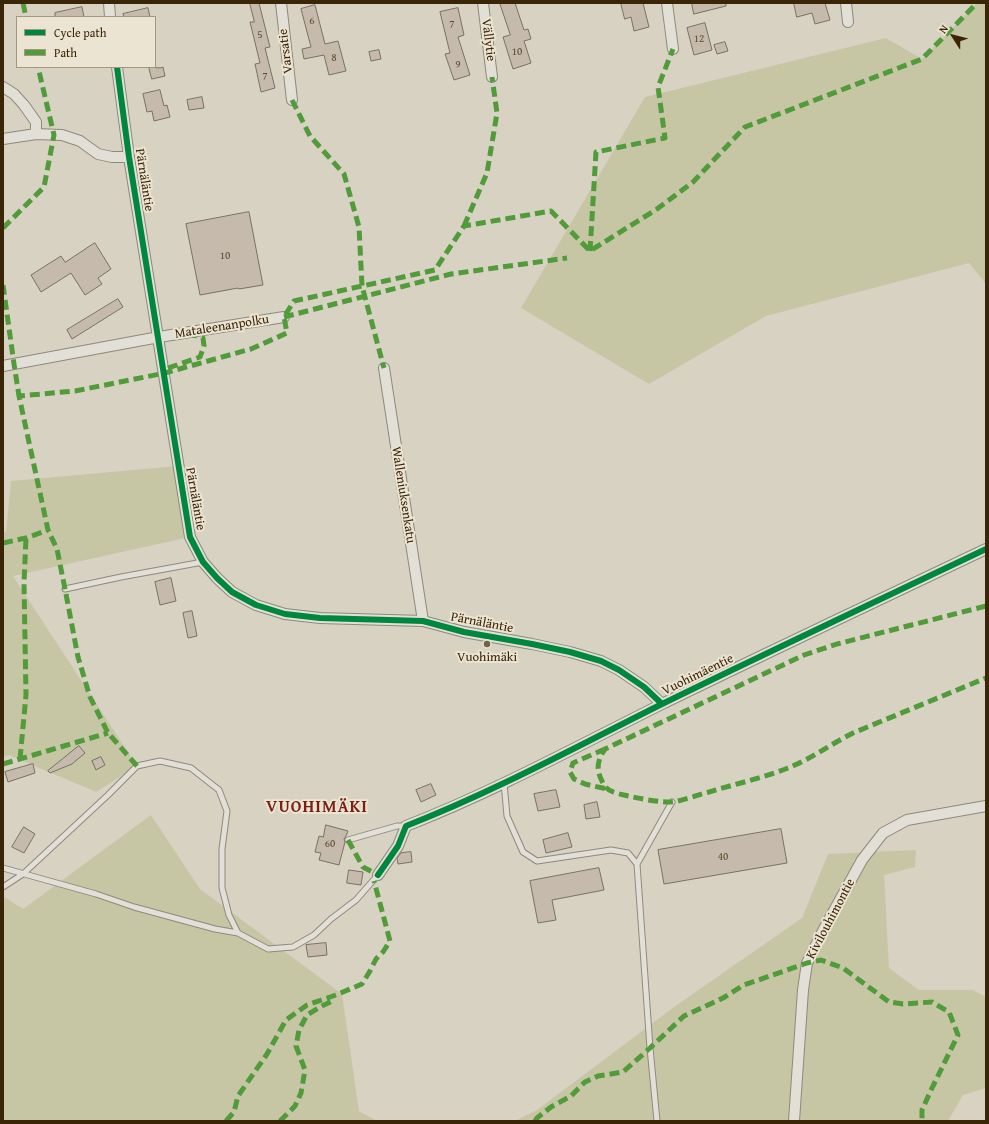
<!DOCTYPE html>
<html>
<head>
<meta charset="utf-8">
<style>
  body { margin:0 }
  #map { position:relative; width:989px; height:1124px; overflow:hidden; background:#d8d2c3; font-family:"Gentium Book Plus",serif }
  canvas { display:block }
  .frame { position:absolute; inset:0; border:4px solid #3b2507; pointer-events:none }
  .legend { position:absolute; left:16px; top:16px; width:140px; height:52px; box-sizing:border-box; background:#ece4d2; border:1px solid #a59881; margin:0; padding:5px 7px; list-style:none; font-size:12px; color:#3b2507 }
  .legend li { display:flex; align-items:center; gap:8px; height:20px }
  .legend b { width:20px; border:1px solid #a59881 }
  .north { position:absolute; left:933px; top:16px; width:40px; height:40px; -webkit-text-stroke:3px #ece4d2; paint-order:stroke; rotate:306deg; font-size:11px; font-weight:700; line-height:16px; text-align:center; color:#3b2507 }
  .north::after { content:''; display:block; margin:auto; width:14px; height:18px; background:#3b2507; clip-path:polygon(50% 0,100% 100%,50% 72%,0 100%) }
</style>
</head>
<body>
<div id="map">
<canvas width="989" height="1124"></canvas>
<div class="frame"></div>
<ul class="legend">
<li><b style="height:5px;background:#00873e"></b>Cycle path</li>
<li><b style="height:5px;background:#529b3a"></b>Path</li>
</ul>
<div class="north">N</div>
</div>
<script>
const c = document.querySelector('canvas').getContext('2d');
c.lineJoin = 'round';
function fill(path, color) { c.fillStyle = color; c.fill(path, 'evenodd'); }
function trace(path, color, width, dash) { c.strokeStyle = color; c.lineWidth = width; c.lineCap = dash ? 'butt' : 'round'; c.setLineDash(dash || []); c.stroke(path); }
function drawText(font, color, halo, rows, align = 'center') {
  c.font = font + ' "Gentium Book Plus",serif'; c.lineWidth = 4; c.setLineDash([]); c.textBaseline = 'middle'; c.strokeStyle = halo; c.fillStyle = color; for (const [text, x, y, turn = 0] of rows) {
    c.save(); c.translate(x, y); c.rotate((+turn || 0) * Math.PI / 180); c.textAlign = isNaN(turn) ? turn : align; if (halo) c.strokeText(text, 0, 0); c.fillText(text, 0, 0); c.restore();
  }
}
fill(new Path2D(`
  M977,3H986V284L969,263L766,316L649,384L521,308L645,97L886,38L922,59Z
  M178,466L190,537L13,576L137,766L96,792L9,755L3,757V532H6L11,481Z
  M151,815L200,889L342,994L359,1111L377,1121H3V896L23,909Z
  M916,850L915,867L884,875L889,968L919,990H973L986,997V1088L963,1095L948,1121H515L537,1110L674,1007L802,918L828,854Z`), '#c6c6a5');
const building = new Path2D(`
  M250,3H259L270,47L265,48L275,88L261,92L255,64L260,63L250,22H254Z
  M500,3H515L524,30L528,29L531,39L524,41L531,63L513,69L503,37L510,35Z
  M621,3H643L649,27L634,31L631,17L625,19Z
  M692,3H726V6L694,14Z
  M794,3H825L830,20L815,24L812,13L797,17Z
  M315,5L325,44L338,41L346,71L329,75L324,55L304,59L302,49L311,47L301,9Z
  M82,7L84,17H55V13Z
  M148,8L150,17H124L123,14Z
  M458,8L464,35L458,37L470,75L454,80L445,54L450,53L440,12Z
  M705,23L712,50L694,55L687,28Z
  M725,42L728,51L717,54L714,45Z
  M379,50L381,59L371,61L369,52Z
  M149,67L160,68L163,67L165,76L152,79Z
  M160,90L164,106L167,105L170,117L154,121L152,111L147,112L143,94Z
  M202,97L204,108L189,110L187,100Z
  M249,212L263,285L239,289L238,288L200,295L186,224Z
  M95,243L111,269L98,278L102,284L85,295L71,273L41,292L31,275L61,256L65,262Z
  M118,299L123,307L72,339L67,330Z
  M171,578L176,601L160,605L155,582Z
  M192,611L197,636L188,638L183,613Z
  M79,746L85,753L72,764L50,773L48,771Z
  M101,757L105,765L96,770L92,761Z
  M33,764L35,773L8,782L5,772Z
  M431,784L436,795L421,802L416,790Z
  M556,790L560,807L538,811L534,794Z
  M597,802L600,817L586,819L584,805Z
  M326,825L348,831L346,836L344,839L345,842L339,865L319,860L321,853L315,852L319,836L323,837Z
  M24,827L35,834L24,853L12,847Z
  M781,829L787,863L664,884L658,850Z
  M568,833L572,847L546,853L543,840Z
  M411,852L412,862L398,864L397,858L401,853Z
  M599,868L604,890L552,900L556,920L538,923L530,881Z
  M349,870L363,872L361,885L347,883Z
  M326,943L327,955L308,957L306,945Z`);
fill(building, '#c5baab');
trace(building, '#787165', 1);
const service = new Path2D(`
  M65,589L121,577L203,562
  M504,783L507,816L523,852L537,861L611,850L628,853L637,864L650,1048L657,1121
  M348,840L397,826H406
  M637,864L672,802
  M3,868L96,894L134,907L215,929L238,933L268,949L293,947L314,935L331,919L356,900L378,875
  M3,887L23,874L108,795L137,766L160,761L191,768L219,790L227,811L222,849V888L229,915L238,933`);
const minor = new Path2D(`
  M109,3L110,17
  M281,3L292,100
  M483,3L492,77
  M667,3L673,49
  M846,3L848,22
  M117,67L129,157L190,537L203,562L217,578L232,592L256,605L285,614L320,618L423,621L464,632L532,644L570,652L601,661L619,670L644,687L662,704
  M3,87L14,94L24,105L36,122V134
  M3,139L36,134L62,135L80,141L98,154L112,157H129
  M3,366L159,337L284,317
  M384,368L423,621
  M378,875L398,846L406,826C493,792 576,747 660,705C768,652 877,601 986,549
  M794,1121L803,990L807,963L824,929L862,860L883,833L907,820L986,806`);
trace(service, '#8f897d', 7);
trace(minor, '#8f897d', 12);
trace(service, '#e2dfd7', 5);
trace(minor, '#e2dfd7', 10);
trace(new Path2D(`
  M23,3L26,17
  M292,100L310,136L344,174L359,227L362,286L384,368
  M464,226L487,173L497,113L492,77
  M3,228L44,187L54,135L38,67
  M590,251L596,152L665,138L658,87L673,49
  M3,285L14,364L19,396
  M284,317L451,274L567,258
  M168,368L200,357L204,346L203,338L187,333
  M3,543L26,538L48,530
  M986,606L837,644L804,655L605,749C596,762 596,771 604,785C609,793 620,794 628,796C642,799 657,802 671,802C679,802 700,794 709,792C735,784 763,778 788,768C811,759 831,744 853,733L986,678
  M605,749L573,763L570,772L574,779L585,784L607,789
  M20,759L26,695L24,583L26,538
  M3,764L108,733
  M137,766L108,733L90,697L78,657L65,589L57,549L48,530L19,396L75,391L165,373L251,349L287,333L284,317L294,301L435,270L464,226L551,211L590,251L657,209L693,182L745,127L922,59L977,3
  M348,840L363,867L378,875
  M226,1121L234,1112L238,1096L267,1054L286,1020L307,1005L336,995L362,984L370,971L376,959L383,952L390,941L374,881
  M280,1121L295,1106L301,1093L305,1070L296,1046L299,1030L307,1015L320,1007L332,1001
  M535,1121L537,1118L551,1107L571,1096L585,1082L598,1076L623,1072L650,1048L684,1016L723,998L744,985L807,963L821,960L843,968L889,1002L903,1004L932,1002L949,1012L958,1035L932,1088L922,1110V1121`), '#529b3a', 5, [10, 5]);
trace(new Path2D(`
  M117,67L129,157L190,537L203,562L217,578L232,592L256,605L285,614L320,618L423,621L464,632L532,644L570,652L601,661L619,670L644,687L662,704
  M378,875L398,846L406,826C493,792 576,747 660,705C768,652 877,601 986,549`), '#00873e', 6);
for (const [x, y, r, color] of [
  [487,644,4,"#726249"]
]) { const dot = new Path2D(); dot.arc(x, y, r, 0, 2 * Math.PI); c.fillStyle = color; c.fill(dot); trace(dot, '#ece4d2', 1.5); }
drawText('11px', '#5f4c32', null, [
  ["6",312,21],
  ["7",452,24],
  ["5",260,35],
  ["12",699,39],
  ["10",517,52],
  ["8",334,58],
  ["9",458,65],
  ["7",265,76],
  ["10",225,256],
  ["60",330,844],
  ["40",723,857]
]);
drawText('13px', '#3b2507', '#ece4d2', [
  ["Vällytie",488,40,83],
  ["Varsatie",286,51,-97],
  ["Pärnäläntie",144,180,81],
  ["Mataleenanpolku",222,327,-9],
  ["Walleniuksenkatu",403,495,81],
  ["Pärnäläntie",195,499,80],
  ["Pärnäläntie",482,623,11],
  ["Vuohimäentie",698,675,-26],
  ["Kivilouhimontie",831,919,-62]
]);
drawText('13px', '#3b2507', '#ece4d2', [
  ["Vuohimäki",487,658]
]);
c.letterSpacing = '1px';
drawText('bold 17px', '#7a1f14', '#ece4d2', [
  ["VUOHIMÄKI",317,808]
]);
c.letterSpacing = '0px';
</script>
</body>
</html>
